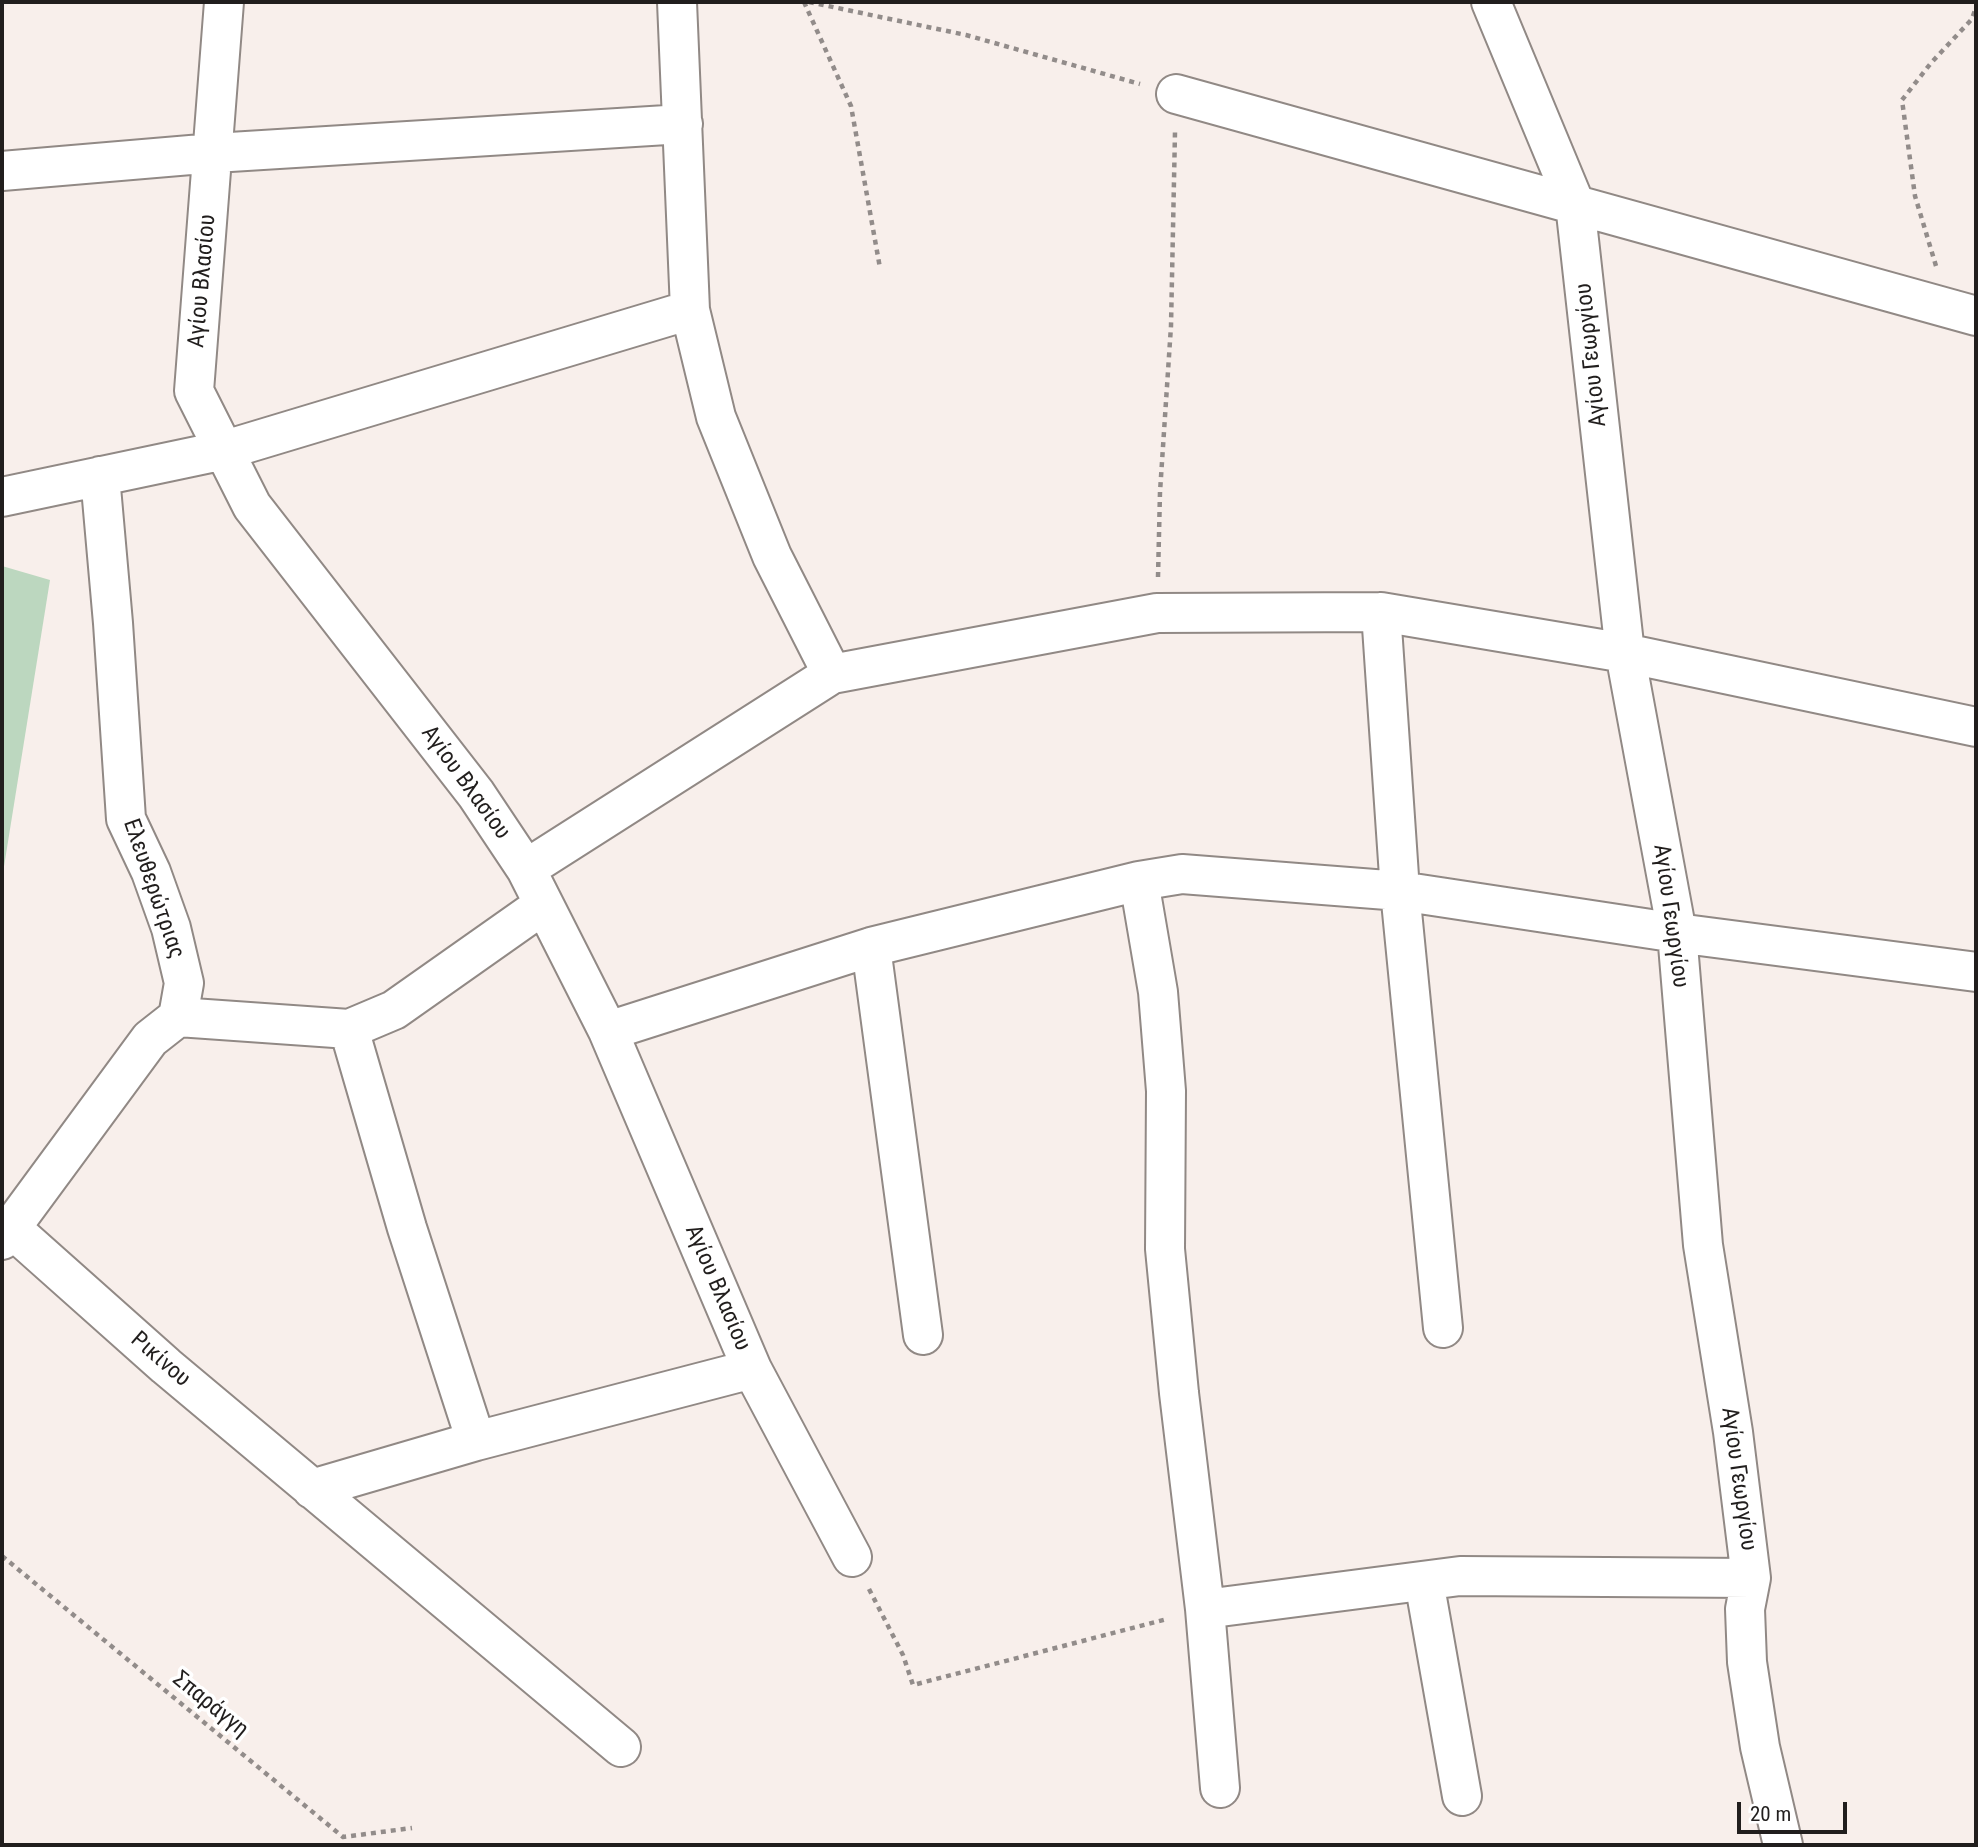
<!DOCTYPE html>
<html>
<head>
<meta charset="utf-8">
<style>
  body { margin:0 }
  #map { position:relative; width:1978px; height:1847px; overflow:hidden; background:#f8efeb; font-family:"Roboto Condensed",sans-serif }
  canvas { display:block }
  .frame { position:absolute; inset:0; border:4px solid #211e1d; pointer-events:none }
  .scale { position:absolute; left:1737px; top:1802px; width:110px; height:32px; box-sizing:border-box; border:4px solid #211e1d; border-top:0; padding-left:9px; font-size:21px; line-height:24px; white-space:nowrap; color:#211e1d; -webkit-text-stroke:5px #fff; paint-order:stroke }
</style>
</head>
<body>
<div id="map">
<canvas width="1978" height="1847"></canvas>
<div class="frame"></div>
<div class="scale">20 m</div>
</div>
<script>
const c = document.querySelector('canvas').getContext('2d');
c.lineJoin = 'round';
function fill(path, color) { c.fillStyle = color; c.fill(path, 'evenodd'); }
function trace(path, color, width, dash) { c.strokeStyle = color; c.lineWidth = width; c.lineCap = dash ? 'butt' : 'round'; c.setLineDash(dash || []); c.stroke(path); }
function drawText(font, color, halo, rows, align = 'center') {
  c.font = font + ' "Roboto Condensed",sans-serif'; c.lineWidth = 7; c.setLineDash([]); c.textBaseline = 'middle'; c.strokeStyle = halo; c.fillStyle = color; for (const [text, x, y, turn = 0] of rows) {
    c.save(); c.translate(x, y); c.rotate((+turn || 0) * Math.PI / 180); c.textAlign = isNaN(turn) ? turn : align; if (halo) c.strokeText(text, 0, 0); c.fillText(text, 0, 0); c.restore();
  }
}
fill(new Path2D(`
  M2,566L50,580L2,879Z`), '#bcd7bf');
const minor = new Path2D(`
  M224,2L194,391L252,506L476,794L526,869L608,1031L752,1369L852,1557
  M677,2L690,310L716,417L772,556L832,674
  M1491,2L1575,204L1625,653L1677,933L1703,1245L1733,1432L1751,1578L1745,1609L1747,1662L1760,1747L1783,1845
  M1176,94L1976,316
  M2,171L214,153L683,124
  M2,497L225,450L690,310
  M1381,612L1400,891L1443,1328
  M526,869L832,674L1157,613L1381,612L1625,653L1976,727
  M1139,881L1158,992L1166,1091L1165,1249L1179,1393L1205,1609L1220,1788
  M871,947L923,1335
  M178,1017L349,1029L394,1010L543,905
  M349,1029L407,1228L476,1441
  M608,1031L871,947L1139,881L1182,874L1400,891L1677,933L1976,972
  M11,1228L166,1366L621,1747
  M2,1240L150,1039L178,1017L184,983L171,928L151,872L126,819L113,623L100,476
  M312,1489L476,1441L752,1369
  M1424,1581L1462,1796
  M1205,1609L1460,1576L1751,1578`);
trace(minor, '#918985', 42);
trace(new Path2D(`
  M804,2L851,106L880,268
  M809,2L966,35L1140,84
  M1936,266L1915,196L1902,100L1931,63L1972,19L1976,7
  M1158,577L1160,492L1171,326L1175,132
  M2,1556L343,1837L412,1828
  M869,1589L903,1655L913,1685L1167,1619`), '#928c8a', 4.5, [5, 5]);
trace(minor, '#fff', 38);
drawText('23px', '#211e1d', '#fff', [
  ["Αγίου Βλασίου",203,281,-85],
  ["Αγίου Γεωργίου",1592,355,-96],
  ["Αγίου Βλασίου",465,783,54],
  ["Ελευθερώτριας",153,889,71],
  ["Αγίου Γεωργίου",1670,916,82],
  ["Αγίου Βλασίου",717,1288,67],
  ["Ρικίνου",160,1360,41],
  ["Αγίου Γεωργίου",1738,1479,82],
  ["Σπαράγγη",210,1705,39]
]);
</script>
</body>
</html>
